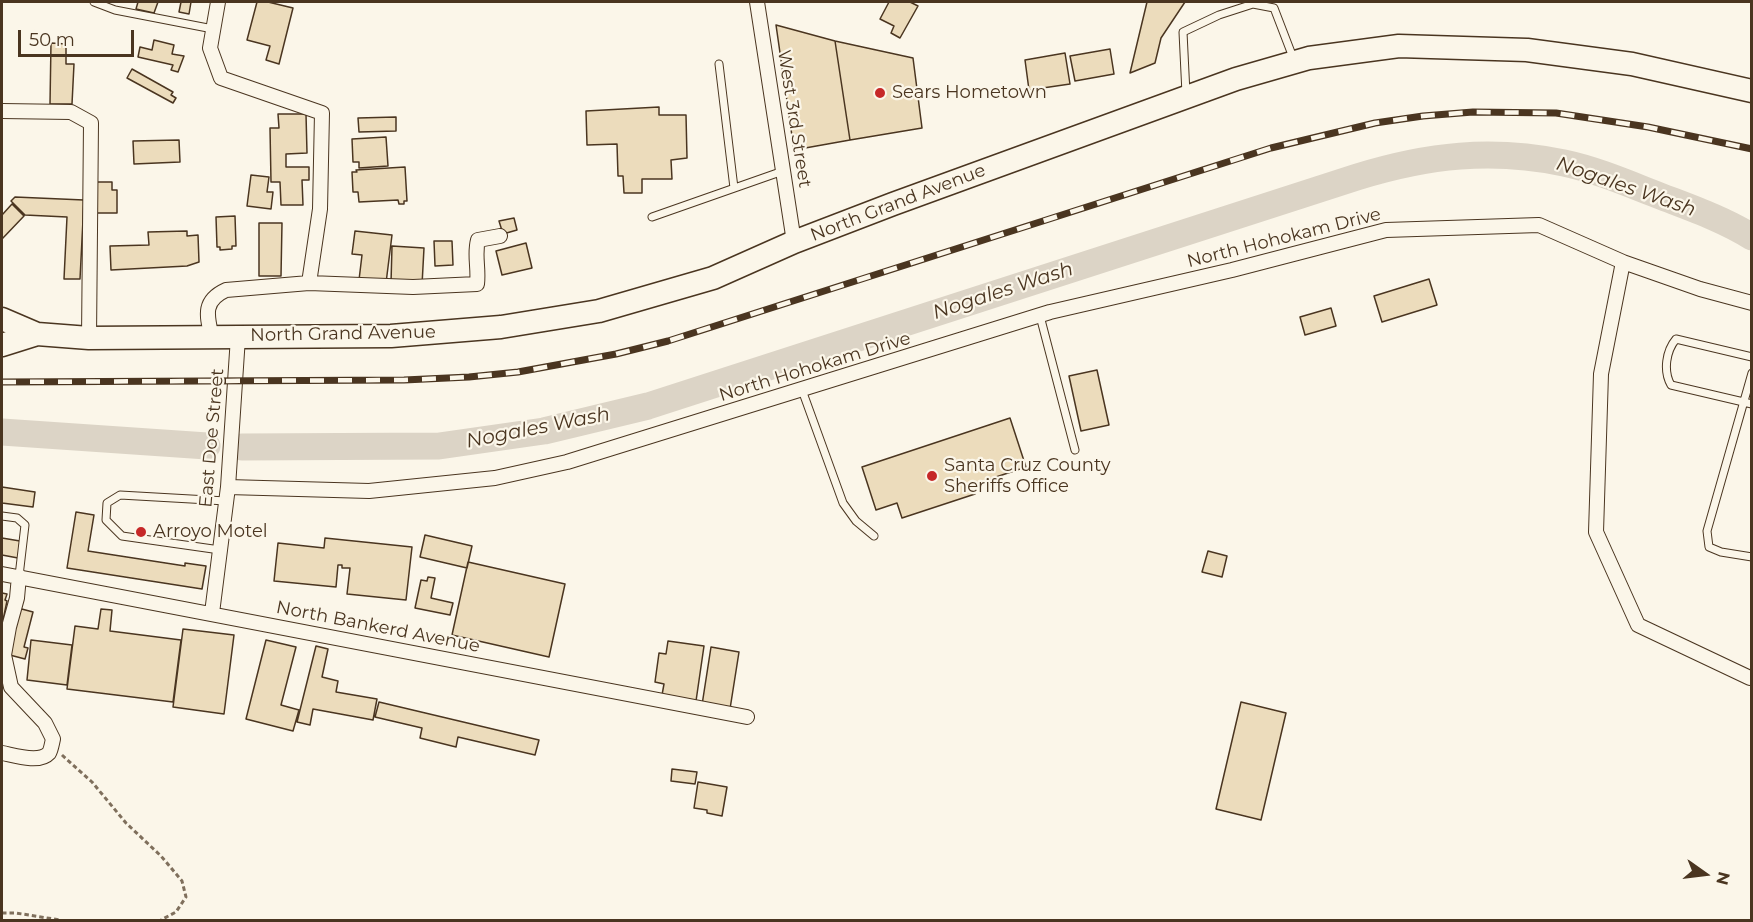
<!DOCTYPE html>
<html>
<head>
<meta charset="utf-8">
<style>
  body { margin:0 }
  #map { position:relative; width:1753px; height:922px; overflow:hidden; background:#fbf6e9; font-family:Montserrat,sans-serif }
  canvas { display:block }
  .frame { position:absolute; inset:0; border:3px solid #4a3520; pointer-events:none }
  .north { position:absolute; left:1675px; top:844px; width:60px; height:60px; -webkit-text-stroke:4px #fbf6e9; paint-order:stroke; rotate:104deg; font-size:16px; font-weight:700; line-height:24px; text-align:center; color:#4a3520 }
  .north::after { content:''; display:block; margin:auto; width:21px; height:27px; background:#4a3520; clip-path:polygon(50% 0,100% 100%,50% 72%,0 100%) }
  .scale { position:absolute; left:18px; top:30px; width:116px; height:27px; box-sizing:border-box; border:3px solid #4a3520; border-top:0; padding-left:8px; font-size:18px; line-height:21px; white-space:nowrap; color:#4a3520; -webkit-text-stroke:4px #fbf6e9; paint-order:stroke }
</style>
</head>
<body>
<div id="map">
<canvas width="1753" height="922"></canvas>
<div class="frame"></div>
<div class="north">N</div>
<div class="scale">50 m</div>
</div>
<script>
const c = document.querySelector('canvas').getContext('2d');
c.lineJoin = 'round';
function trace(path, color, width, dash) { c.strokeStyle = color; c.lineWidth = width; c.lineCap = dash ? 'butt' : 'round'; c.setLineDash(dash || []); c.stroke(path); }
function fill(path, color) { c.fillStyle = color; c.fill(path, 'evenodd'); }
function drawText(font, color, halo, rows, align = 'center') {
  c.font = font + ' Montserrat,sans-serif'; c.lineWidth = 4.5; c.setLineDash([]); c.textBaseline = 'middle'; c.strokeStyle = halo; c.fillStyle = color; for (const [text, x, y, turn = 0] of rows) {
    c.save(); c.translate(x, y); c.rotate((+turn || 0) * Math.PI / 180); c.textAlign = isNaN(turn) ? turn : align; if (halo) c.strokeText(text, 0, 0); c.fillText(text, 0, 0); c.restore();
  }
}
trace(new Path2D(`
  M2,432L207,446
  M242,447L439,446L544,431L648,406L1357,177C1428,155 1492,148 1564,163C1597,170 1629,184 1660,196C1691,208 1723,219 1752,237`), '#dcd4c6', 27);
const building = new Path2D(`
  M138,2H158L154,13L136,9Z
  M181,2H191L189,14L179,12Z
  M257,2H268L293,8L279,64L266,60L270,46L247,40Z
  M889,2H910L918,6L900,38L891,33L894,26L880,19Z
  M1147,2H1185L1161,38L1155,63L1130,73Z
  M776,25L835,41L850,140L794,150Z
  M154,40L174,45L172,54L184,56L178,72L171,70L173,65L138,57L140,47L152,50Z
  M835,41L913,58L922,128L850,140Z
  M51,43L66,44V64H74L72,104H50Z
  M1110,49L1114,74L1075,81L1070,56Z
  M1065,53L1070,84L1029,90L1025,60Z
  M132,69L173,92L171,95L176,98L173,103L127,78Z
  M659,107V115H686L687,158L671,160L672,179H642V193H624L623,176H618L617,144L587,145L586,111Z
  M278,114H306L307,153L286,154V167H309V180H302L303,205H281L280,182H271L270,128H279Z
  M396,117V131L359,132L358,118Z
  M386,137L388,166L359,168V162H353L352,139Z
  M179,140L180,162L134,164L133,141Z
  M405,167L407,201H404V204H399L398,200L359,202L358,192H353L352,172H357L356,170Z
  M251,175L269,177L267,192H273L271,209L247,206Z
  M97,182H112V190H117V213H97Z
  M15,197L84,200L80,279H64L67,217L25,215L11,201Z
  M12,204L24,216L2,239V262V215Z
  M235,216L236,246H232V249L220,250V247H217L216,217Z
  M514,218L517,230L503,234L499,221Z
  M259,223H282L281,276H259Z
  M187,231V236L198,235L199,262L187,266L111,270L110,246L149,245L148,232Z
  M355,231L392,235L386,283L359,280L362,255L352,254Z
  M434,241H452L453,265L435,266Z
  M526,243L532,268L502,275L496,251Z
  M392,246L424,248L422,285L391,283Z
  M1429,279L1437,305L1382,322L1374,296Z
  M1331,308L1336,326L1305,335L1300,317Z
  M1097,370L1109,425L1081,431L1069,376Z
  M1010,418L1026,467L972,485L975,494L902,518L897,503L876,510L862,467Z
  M2,487L35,492L33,507L2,503Z
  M76,512L94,515L88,551L185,566V563L206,566L202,589L67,568Z
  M425,535L472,546L467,568L420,557Z
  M2,538L20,541L18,558L2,555Z
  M325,538L412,547L406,600L347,594L350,568H342V565H338L336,587L274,581L278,543L324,548Z
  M1208,551L1227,556L1222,577L1202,572Z
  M468,562L565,584L549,657L452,635Z
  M428,577L435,578L431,598L453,603L450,615L415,608L421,580L427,581Z
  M2,593L7,594L5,600L7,601L2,625Z
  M18,608L33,612L24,647L28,648L25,659L6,654Z
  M101,609L112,610L110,631L181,640L173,702L67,689L75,626L98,629Z
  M183,629L234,635L224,714L173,707Z
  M31,640L72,645L67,685L27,680Z
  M266,640L296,647L281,705L299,710L293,731L246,719Z
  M668,641L704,646L696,701L662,695L664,684L655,682L659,653L666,654Z
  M316,646L328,649L322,677L338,681L336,692L377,699L373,720L313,709L310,725L297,722Z
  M711,647L739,652L730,709L702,705Z
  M379,702L539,740L535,755L458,737L456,747L420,738L422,728L375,717Z
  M1241,702L1286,713L1261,820L1216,809Z
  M672,769L697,772L695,784L671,781Z
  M698,782L727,787L722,816L707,813V810L694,808Z`);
fill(building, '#ecdcbc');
trace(building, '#4a3520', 1.5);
const lane = new Path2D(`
  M94,2L115,10L213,29
  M719,64L734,188
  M1186,94L1183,32L1219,15L1253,4L1274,8L1294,60
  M652,217L783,171
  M1040,316L1075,450
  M1752,357L1676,339C1666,351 1663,371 1671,385L1752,404
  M1752,373L1707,531L1709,547L1721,552L1752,557
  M802,390L843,503L856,521L874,536
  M2,516L17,518L25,525L19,576
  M220,550L122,536L106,520L107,503L120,495L226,501`);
const street = new Path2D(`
  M757,2L794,242
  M2,111L71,112L91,123L89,338
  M1623,262L1601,374L1596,532L1638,625L1750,678
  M309,283L413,287L477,284C479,268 474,255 478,240L500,236
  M212,338C207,316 202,301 226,290L309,283L320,209L322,113L221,78L210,48L218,2
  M228,487L369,491L495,478L567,462L1050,312L1232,270L1386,230L1539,225L1623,262L1700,289L1752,303
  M2,574L747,717
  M212,613L228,487L238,337
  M2,753C13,755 39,764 49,753C51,750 52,743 53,739L45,723L11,687L4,655L9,627L17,598L19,576`);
const primary = new Path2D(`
  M2,319L37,334
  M2,345L37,334L89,338L391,336L501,327L599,311L713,278L794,242L893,204L1236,79L1309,58L1399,46L1527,50L1632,64L1752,91`);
trace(lane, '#4a3520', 9);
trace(street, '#4a3520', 16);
trace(primary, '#4a3520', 25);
trace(new Path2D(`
  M62,755L92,782L126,823L161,856L182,881L186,897L176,912L161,920
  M2,913H16L60,920`), '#7f6f5c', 3, [4.5, 3]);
trace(lane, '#fbf6e9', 7);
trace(street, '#fbf6e9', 14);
trace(primary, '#fbf6e9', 22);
const rail = new Path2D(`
  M2,382L404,380L469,377L518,372L616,354L668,341L1271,148L1375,123L1423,116L1473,112L1556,113L1648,127L1752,149`);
trace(rail, '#4a3520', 7);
trace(rail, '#fbf6e9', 4.5, [14]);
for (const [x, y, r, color] of [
  [880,93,6,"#c62828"],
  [932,476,6,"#c62828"],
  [141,532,6,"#c62828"]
]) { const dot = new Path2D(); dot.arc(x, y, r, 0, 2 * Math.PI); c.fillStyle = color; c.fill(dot); trace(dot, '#fbf6e9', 2); }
drawText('18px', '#4a3520', '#fbf6e9', [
  ["Sears Hometown",892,93],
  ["Santa Cruz County",944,466],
  ["Sheriffs Office",944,487],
  ["Arroyo Motel",153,532]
], 'left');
drawText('18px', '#4a3520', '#fbf6e9', [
  ["West 3rd Street",794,119,81],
  ["North Grand Avenue",898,203,-21],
  ["North Hohokam Drive",1284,238,-14],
  ["North Grand Avenue",343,334,-1],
  ["North Hohokam Drive",815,367,-17],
  ["East Doe Street",212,438,-85],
  ["North Bankerd Avenue",378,627,11]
]);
drawText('italic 20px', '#4a3520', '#fbf6e9', [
  ["Nogales Wash",1626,187,19],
  ["Nogales Wash",1003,291,-18],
  ["Nogales Wash",538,428,-11]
]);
</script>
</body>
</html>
